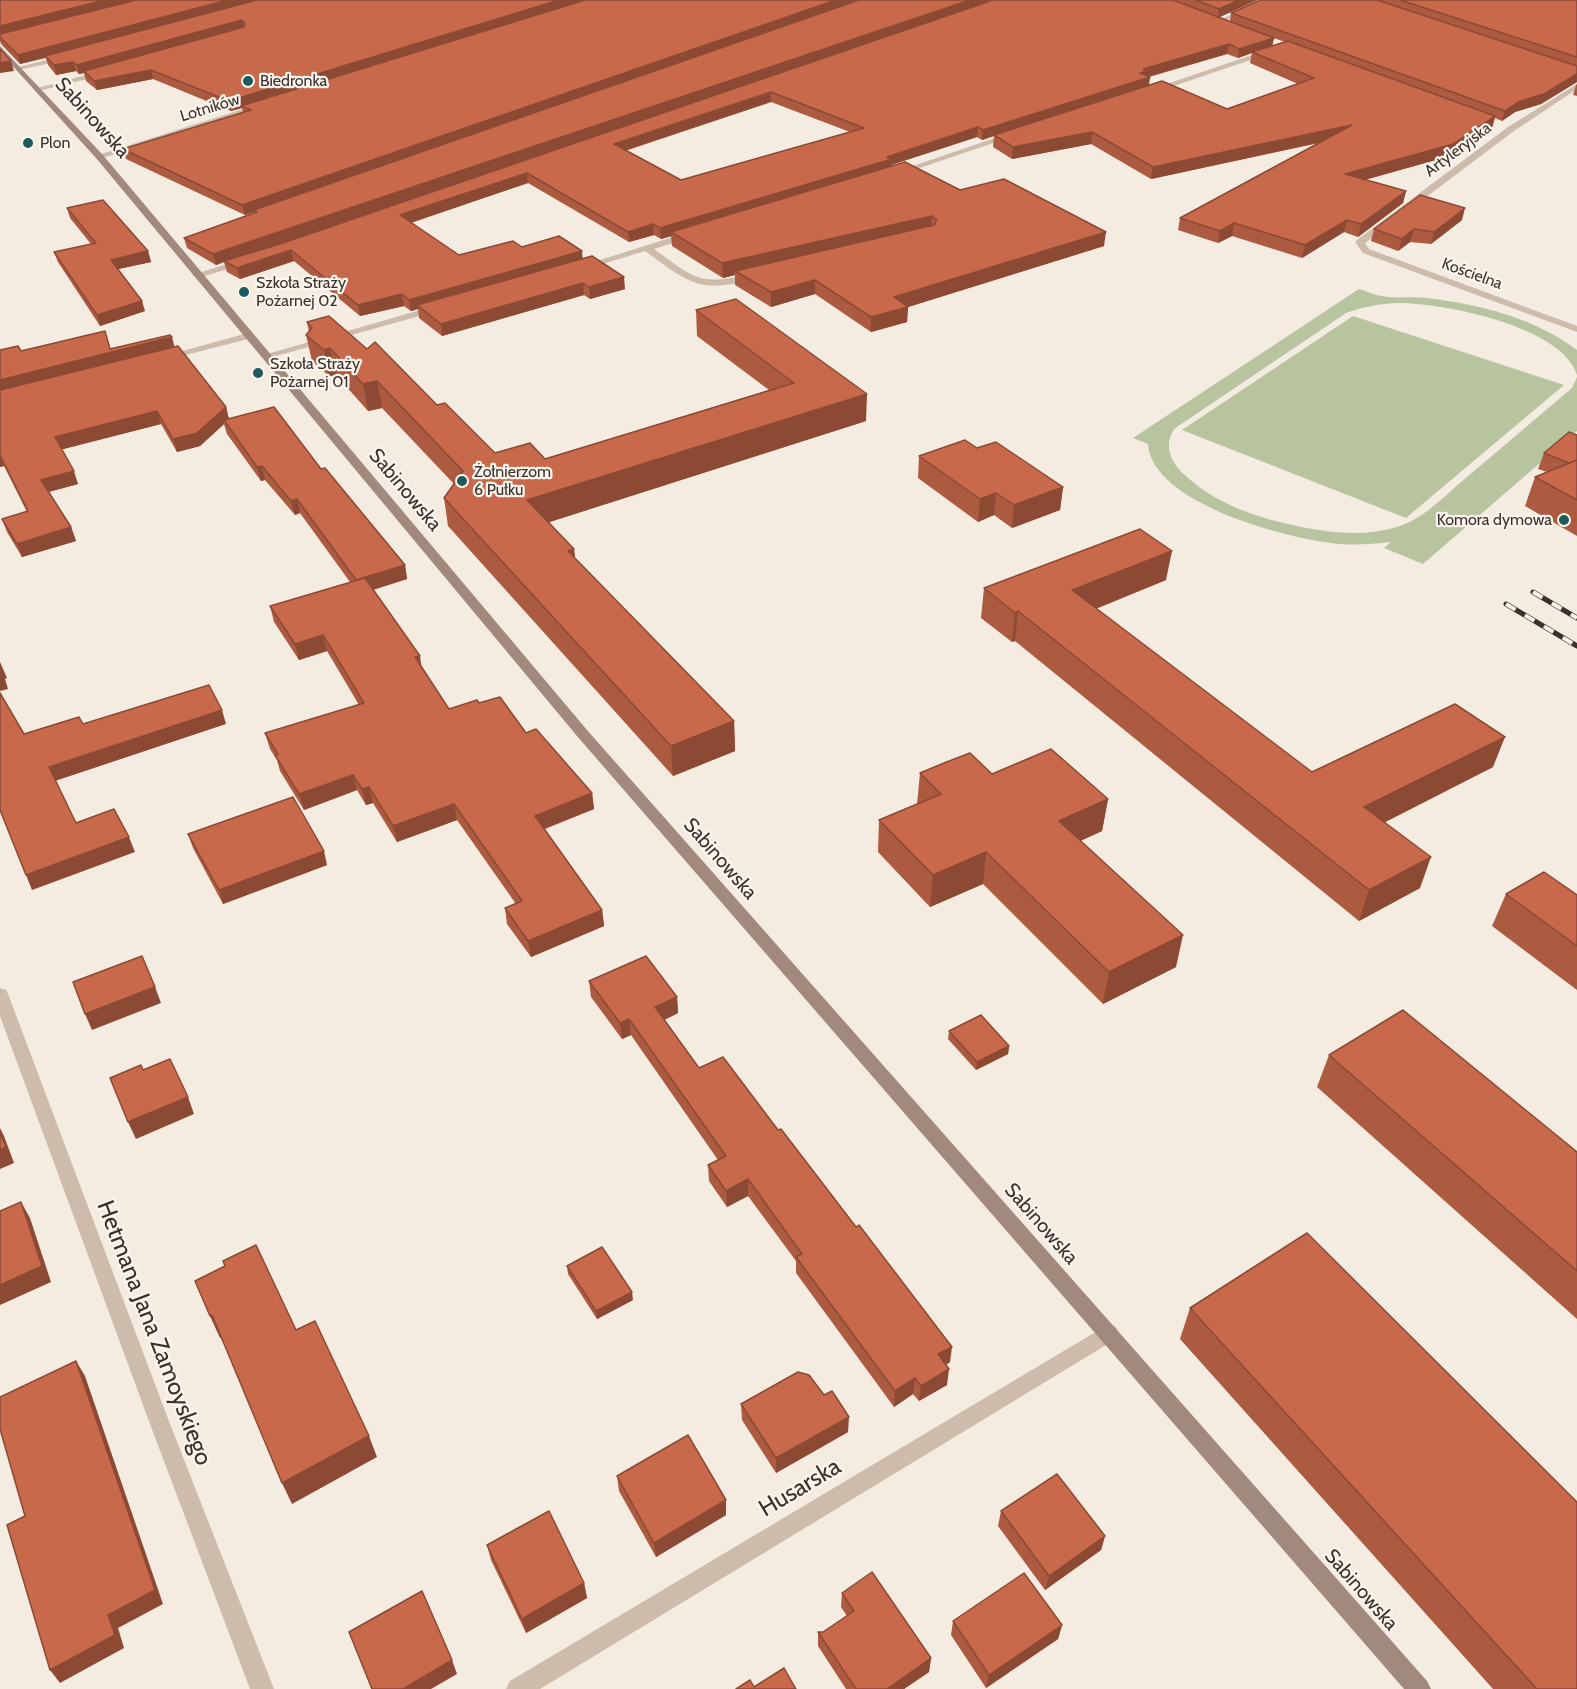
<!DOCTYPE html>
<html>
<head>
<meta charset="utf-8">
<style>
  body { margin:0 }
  canvas { display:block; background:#f4ebe1 }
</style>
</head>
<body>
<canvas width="1577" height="1689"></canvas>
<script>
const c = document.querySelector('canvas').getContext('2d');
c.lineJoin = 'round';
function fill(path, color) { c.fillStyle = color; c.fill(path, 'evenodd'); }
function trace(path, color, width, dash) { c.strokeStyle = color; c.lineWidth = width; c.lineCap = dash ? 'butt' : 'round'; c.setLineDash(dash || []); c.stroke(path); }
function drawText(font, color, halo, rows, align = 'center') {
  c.font = font + ' Cabin,sans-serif'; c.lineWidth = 4.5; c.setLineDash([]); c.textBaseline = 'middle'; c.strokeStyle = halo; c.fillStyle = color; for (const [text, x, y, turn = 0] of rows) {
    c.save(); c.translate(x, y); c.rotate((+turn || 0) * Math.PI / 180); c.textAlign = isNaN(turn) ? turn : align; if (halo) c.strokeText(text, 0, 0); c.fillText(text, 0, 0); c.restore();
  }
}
fill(new Path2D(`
  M1359,289C1366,291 1374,295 1381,296C1395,299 1412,296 1427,298C1478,304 1535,318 1577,350V375C1563,326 1440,302 1396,303C1378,304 1362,307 1346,313L1174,429C1161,451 1175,468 1193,482C1219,504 1256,517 1288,524C1323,532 1362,538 1397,527C1424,519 1445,495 1467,477C1502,447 1537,418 1572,388L1577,377V431L1423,564L1384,548L1391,542C1371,544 1351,546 1331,543C1283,537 1152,503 1148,444L1133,438Z
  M1353,316L1564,385L1406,518L1182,430Z`), '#b8c4a0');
fill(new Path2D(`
  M1263,0H1272L1220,23L1215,22Z
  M1267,50L1274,52L1156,92L1149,90Z
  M66,55L69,59L19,70L15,68Z
  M105,70L108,74L38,91L34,89Z
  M1577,84V89L1514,131L1365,243L1369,249L1577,326V332L1363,253L1355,242L1357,240L1508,127Z
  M259,104L266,106L102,158L95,156Z
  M1010,133L1017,135L899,175L892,173Z
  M692,231L696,234L695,236L654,249C698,281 699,285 753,274L756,275V279C698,293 692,285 645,251L583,270L578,267Z
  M243,259L246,260V264L197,278L192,275Z
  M438,305L441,306V310L269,358L260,356Z
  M248,333L253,336L252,338L166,360L161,357Z
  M0,988L6,990L8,994L170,1424L274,1689H250L150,1424L0,1016Z
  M1109,1324L1116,1327L1119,1333L1116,1339L540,1689H506L510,1681Z`), '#cdbbac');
fill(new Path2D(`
  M0,46L102,154L587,730L1427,1681L1431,1689H1404L577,736L96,158L0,52Z`), '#a18a7d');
const rail = new Path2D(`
  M1533,592L1577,618
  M1506,604L1577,646`);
trace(rail, '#3b302b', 5);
trace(rail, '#fbf5ee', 4, [11]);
fill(new Path2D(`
  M0,0H1257L1219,17L1230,21L1231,13L1260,0H1577V82L1541,104L1515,112L1502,121L1495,118L1492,128L1450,156L1365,180L1406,191L1403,203L1358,237L1344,232L1302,258L1232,236L1218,243L1178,230L1180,218L1319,143L1151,179L1091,144L1012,159L993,147L994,136L982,140L977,137L891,165V166L960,190L1104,246L908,307L907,322L871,332L815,294L771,307L735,285V275L723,278L672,246L671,236L661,239L654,235L629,242L528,183L411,222L459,255L522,247L583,259L625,289L590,299L584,295L442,336L419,318L418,309L411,311L404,306L360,316L294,261L240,279L227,272L224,262L216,265L187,248L184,238L254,213V212L245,215L126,159L123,149L243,113L242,108L231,111L153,79L97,90L86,81L84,73L79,74L76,71L56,75L48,65L46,58L20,64L1,44L0,41ZM1274,38L1285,42L1272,46ZM1252,53L1250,63L1298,84L1227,109L1149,85L1150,77H1149L1227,54L1238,58ZM710,97L280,244L261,250ZM771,102L850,132L681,180L625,151Z
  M1577,84V96L1573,95L1576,85Z
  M67,208L148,251L151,262L118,269L145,311L100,326L58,262L54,252L91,244L70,218Z
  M1462,220L1431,244L1410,242L1398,251L1371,241L1374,229Z
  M696,310L866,421L549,522L574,549L575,558L734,721L735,751L673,776L448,526L444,498L454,484L382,408L368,411L336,375L329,376L312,361L306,335L309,332L307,322L367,349L437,405L495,453L545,459L769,390L697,336Z
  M174,347L226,407L229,419L321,469L405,565L407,579L373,590L449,709L479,703L526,733L592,793L594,809L545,829L602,910L604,926L531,957L507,924L505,908L516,904L457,820L397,842L373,803L366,805L357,790L304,810L280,771L277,760L270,749L265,733L359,705L327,651L299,660L274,622L270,606L350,582L300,513L295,515L265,480L261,481L227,434L224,424L200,446L177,452L161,424L62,449L78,484L48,492L71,527L76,541L22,557L7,532L2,519L27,512L4,466L0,467V350L21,351Z
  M1577,435V536L1525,506L1535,477L1547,472L1538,469L1544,453Z
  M977,448L1063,487L1060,510L1012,528L994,515L978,522L918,478L919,456Z
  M1166,580L1096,609L1312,772L1493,767L1385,822L1420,888L1359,921L1015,641L1012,642L981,618L984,588Z
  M920,773L992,774L1108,799L1102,831L1080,841L1176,967L1103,1004L983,884L930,907L878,852L879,820L917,804Z
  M188,834L327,865L223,904L193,848Z
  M1506,894L1577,895V990L1492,926Z
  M589,981L677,997L678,1013L664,1020L699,1068L950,1362L946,1365L947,1385L919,1401L913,1394L894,1407L796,1273V1261L748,1196L727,1207L709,1181L708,1165L718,1160L631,1035L622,1039L591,997Z
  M949,1031L1009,1046L1008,1054L976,1070L948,1039Z
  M1329,1055L1577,1152V1319L1317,1087Z
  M567,1266L633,1300L597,1319L568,1274Z
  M1190,1308L1577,1689H1493L1180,1339Z
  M824,1395L848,1432L776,1473L742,1420L741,1404Z
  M617,1476L726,1515L656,1557L619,1491Z
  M1001,1511L1105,1536L1101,1550L1045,1590L998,1526Z
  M487,1545L584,1583L587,1598L526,1633L491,1560Z
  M842,1593L931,1658L929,1672L904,1689H846L818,1646V1632H823L847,1616L841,1607Z
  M953,1621L1062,1625L1058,1639L986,1688L951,1635Z`), '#ac5a40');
fill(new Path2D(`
  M105,0H143L0,36V26Z
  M228,0H263L20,64L18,55Z
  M559,0H588L241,106L242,108L231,111L229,101Z
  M836,0H861L254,210V212L245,215L242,205Z
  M970,0H995L226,262L224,261V262L216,265L213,254Z
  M1239,0H1257L1218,18L1219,9Z
  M242,20L244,29L84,71V73L79,74L77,65Z
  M1274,38L1272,47L1252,52V53L1238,58L1239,49Z
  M1229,44L1227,54L1147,77H1150L1148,87L994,135V136L982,140L983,130L1140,73L1143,69Z
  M11,61L14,71L0,73V63Z
  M73,62L76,71L56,75L54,65Z
  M151,70L153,79L97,90L94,81Z
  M1577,74V82L1541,104L1515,112L1502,121L1505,111L1518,102Z
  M771,92V102L614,154V144Z
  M1495,116L1492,128L1450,156L1342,186L1345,174Z
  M1352,125L1349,136L1151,179L1153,167Z
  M978,127L977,137L891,165V169L671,232L672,236L661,239L660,228L887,157Z
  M1092,132L1091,144L1012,159L1013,147Z
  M527,173L528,183L402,226L400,215Z
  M1406,191L1403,203L1358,237L1361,224Z
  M1465,208L1462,220L1431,244L1434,232Z
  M932,216L931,230L735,271V275L723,278L722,263Z
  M1347,220L1344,232L1302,258L1305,245Z
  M1234,223L1232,236L1218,243L1220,231Z
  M653,224L654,235L629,242L628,232Z
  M1414,229L1410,242L1398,251L1402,239Z
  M1106,232L1104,246L908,307L907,322L871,332V317L894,297Z
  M291,250L294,261L240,279L237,268Z
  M148,251L151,262L114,270L111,260Z
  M582,251L583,262L417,305L418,309L411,311L409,300Z
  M624,277L625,289L590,299L589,287Z
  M815,280V294L771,307V292Z
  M583,283L584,295L442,336L441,324Z
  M402,294L404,306L360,316L358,305Z
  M142,301L145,311L100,326L97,315Z
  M172,337L175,349L0,394V380Z
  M330,348L336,375L329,376L324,350Z
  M377,381L382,408L368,411L363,384Z
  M867,394L866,421L531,528L527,500Z
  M226,407L229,419L224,420V424L200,446L177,452L173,439Z
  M157,411L161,424L60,450L55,437Z
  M0,456L4,466L0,467Z
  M262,466L265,480L261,481L257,467Z
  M74,471L78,484L45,493L41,480Z
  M1063,487L1060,510L1012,528L1014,505Z
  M996,493L994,515L978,522L980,499Z
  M297,499L300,513L295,515L291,501Z
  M71,527L76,541L22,557L17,544Z
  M574,549L577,577L568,551Z
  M1172,551L1166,580L1067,620L1072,590Z
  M405,565L407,579L359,594L356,580Z
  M1018,611L1015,641L1012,642L1015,613Z
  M323,635L327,651L299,660L295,644Z
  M420,656L422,671L415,657Z
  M0,662L7,678L5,679L8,689L0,691Z
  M222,710L226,724L55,781L49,767Z
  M734,721L735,751L673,776L671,746Z
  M1505,737L1493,767L1354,838L1364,807Z
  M353,775L357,790L304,810L299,794Z
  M369,787L373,803L366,805L362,789Z
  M592,793L594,809L538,831L535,816Z
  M1108,799L1102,831L1054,853L1059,821Z
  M454,804L457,820L397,842L393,826Z
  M129,837L135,852L32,890L26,875Z
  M324,851L327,865L223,904L219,890Z
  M986,852L983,884L930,907L933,875Z
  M1431,857L1420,888L1359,921L1369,890Z
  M602,910L604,926L531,957L528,941Z
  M1183,935L1176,967L1103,1004L1109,972Z
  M155,987L161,1003L92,1030L85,1014Z
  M677,997L678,1013L656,1024L655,1007Z
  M629,1019L631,1035L622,1039L620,1023Z
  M1009,1046L1008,1054L976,1070L977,1062Z
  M188,1097L194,1114L136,1139L128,1122Z
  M0,1128L4,1136L14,1163L0,1169Z
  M748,1179V1196L727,1207L726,1191Z
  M21,1202L30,1218L51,1282L0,1305V1285Z
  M632,1292L633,1300L597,1319L596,1311Z
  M212,1315L222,1337L220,1338L210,1316Z
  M952,1347L950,1362L936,1370L938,1354Z
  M76,1361L85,1376L163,1604L118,1628L124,1648L60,1683L50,1670Z
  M949,1369L947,1385L919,1401L921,1386Z
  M915,1378L913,1394L894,1407L895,1391Z
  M849,1417L848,1432L776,1473V1458Z
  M369,1436L377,1457L292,1504L282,1483Z
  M726,1500V1515L656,1557L654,1543Z
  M1105,1536L1101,1550L1045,1590L1049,1576Z
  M584,1583L587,1598L526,1633L522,1619Z
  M1062,1625L1058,1639L986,1688L989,1675Z
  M931,1658L929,1672L904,1689H887Z
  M452,1660L457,1674L431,1689H403Z`), '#8c4a34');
const building = new Path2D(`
  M0,0H105L0,26Z
  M136,0H228L18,55L0,37V34Z
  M257,0H559L229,101L151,70L94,81L84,71L244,27L245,24L242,20L77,65L73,62L54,65L45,56Z
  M585,0H836L242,205L123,149L251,110L241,106Z
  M859,0H970L213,254L184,238L257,212L254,210Z
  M993,0H1173L1274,38L1239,49L1229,44L1143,69L1148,71L1140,73L1150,77L983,130L978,127L887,157L892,159L660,228L653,224L628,232L527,173L400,215L459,255L513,241L522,247L559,236L582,251L409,300L402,294L358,305L291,250L237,268L224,261L280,244ZM771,92L864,128L681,180L614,144Z
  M1196,0H1239L1219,9Z
  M1260,0H1377L1577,66V74L1544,94L1518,102L1505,111L1231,13Z
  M1400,0H1577V57Z
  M1288,41L1495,116L1453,144L1345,174L1406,191L1361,224L1347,220L1305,245L1234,223L1220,231L1180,218L1352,125L1153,167L1092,132L1013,147L994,135L1162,81L1227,109L1314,78L1252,52Z
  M0,49L11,61L0,63Z
  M905,162L960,190L1004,179L1106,232L894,297L908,307L871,317L815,280L771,292L735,271L934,225L937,220L932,216L722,263L671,232Z
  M1420,195L1465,208L1434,232L1414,229L1402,239L1374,229Z
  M103,200L148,251L111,260L142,301L97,315L54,252L96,243L67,208Z
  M592,256L624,277L589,287L583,283L441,324L417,305Z
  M736,299L867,394L527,500L574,549L568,551L734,721L671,746L444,498L463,471L377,381L363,384L330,348L324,350L306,335L312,328L307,322L329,316L367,349L375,342L437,405L445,403L495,453L530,443L545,459L794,383L696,310Z
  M105,331L110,349L170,335L172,337L0,380V350L18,346L21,351Z
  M178,346L226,407L197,433L173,439L157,411L55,437L74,471L41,480L71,527L17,544L2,519L28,511L0,455V390Z
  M274,407L321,469L325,468L405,565L356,580L297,499L291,501L262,466L257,467L224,420Z
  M1569,432L1577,435V460L1569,463L1544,453Z
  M965,440L977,448L996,442L1063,487L1014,505L996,493L980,499L919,456Z
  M1577,460V500L1535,477Z
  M1140,529L1172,551L1072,590L1312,772L1455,704L1505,737L1364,807L1431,857L1369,890L1018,611L1015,613L984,588Z
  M365,578L420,656L415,657L449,709L477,700L479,703L500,697L526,733L536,729L592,793L535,816L602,910L528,941L505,908L522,901L454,804L393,826L369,787L362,789L353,775L299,794L275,755L278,754L265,733L364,703L323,635L295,644L270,606Z
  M209,685L222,710L49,767L76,823L114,809L129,837L26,875L0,810V693L24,734L79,717L83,724Z
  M1051,749L1108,799L1059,821L1183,935L1109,972L986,852L933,875L879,820L941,794L920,773L944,763L970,753L992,774Z
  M293,797L324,851L219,890L188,834Z
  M1544,872L1577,895V946L1506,894Z
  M142,956L155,987L85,1014L73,982Z
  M646,956L677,997L655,1007L699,1068L723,1057L778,1130L781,1129L856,1227L859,1225L952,1347L938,1354L949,1369L921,1386L915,1378L895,1391L796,1257L802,1254L748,1179L726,1191L708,1165L726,1156L629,1019L620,1023L589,981Z
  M1403,1010L1577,1152V1271L1329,1055Z
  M981,1015L1009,1046L977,1062L949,1031Z
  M170,1059L188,1097L128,1122L110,1078L141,1065L143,1070Z
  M0,1132L6,1147L0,1150Z
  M21,1202L42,1266L0,1285V1211Z
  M1307,1233L1577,1502V1689H1537L1190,1308Z
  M256,1245L296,1330L315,1321L369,1436L282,1483L212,1315L210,1316L195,1281L225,1266L223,1261Z
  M602,1247L632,1292L596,1311L567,1266Z
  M76,1361L155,1590L108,1615L115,1635L50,1670L7,1525L25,1516L0,1429V1397Z
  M798,1372L809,1375L824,1395L832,1391L849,1417L776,1458L741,1404Z
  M688,1435L726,1500L654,1543L617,1476Z
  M1057,1474L1105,1536L1049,1576L1001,1511Z
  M549,1511L584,1583L522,1619L487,1545Z
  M872,1572L931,1658L887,1689H856L818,1632H823L854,1611L842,1593Z
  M1024,1573L1062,1625L989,1675L953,1621Z
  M422,1591L452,1660L403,1689H372L349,1632Z
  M784,1668L796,1689H736L750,1680L754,1687Z`);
fill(building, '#c8694b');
trace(building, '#8c4a34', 1.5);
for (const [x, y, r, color] of [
  [248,81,6,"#1f5a5e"],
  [28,143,6,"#1f5a5e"],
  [244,292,6,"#1f5a5e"],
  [258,373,6,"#1f5a5e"],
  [462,481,6,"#1f5a5e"],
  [1564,520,6,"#1f5a5e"]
]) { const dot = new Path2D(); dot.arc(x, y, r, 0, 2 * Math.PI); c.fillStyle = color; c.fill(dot); trace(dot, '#fbf5ee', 2); }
drawText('16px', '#3b302b', '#fbf5ee', [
  ["Biedronka",260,81],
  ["Plon",40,143],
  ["Szkoła Straży",256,283],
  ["Pożarnej 02",256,301],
  ["Szkoła Straży",270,364],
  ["Pożarnej 01",270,382],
  ["Żołnierzom",474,472],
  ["6 Pułku",474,490],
  ["Komora dymowa",1552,520,"right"]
], 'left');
drawText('16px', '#3b302b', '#fbf5ee', [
  ["Lotników",210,108,-17],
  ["Artyleryjska",1458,150,-37],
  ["Kościelna",1472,274,20]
]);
drawText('20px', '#3b302b', '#fbf5ee', [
  ["Sabinowska",92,118,48],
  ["Sabinowska",405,490,50],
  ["Sabinowska",720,859,49],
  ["Sabinowska",1041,1224,49],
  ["Sabinowska",1361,1590,49]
]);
drawText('24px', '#3b302b', '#fbf5ee', [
  ["Hetmana Jana Zamoyskiego",154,1333,69],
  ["Husarska",800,1488,-31]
]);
</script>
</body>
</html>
